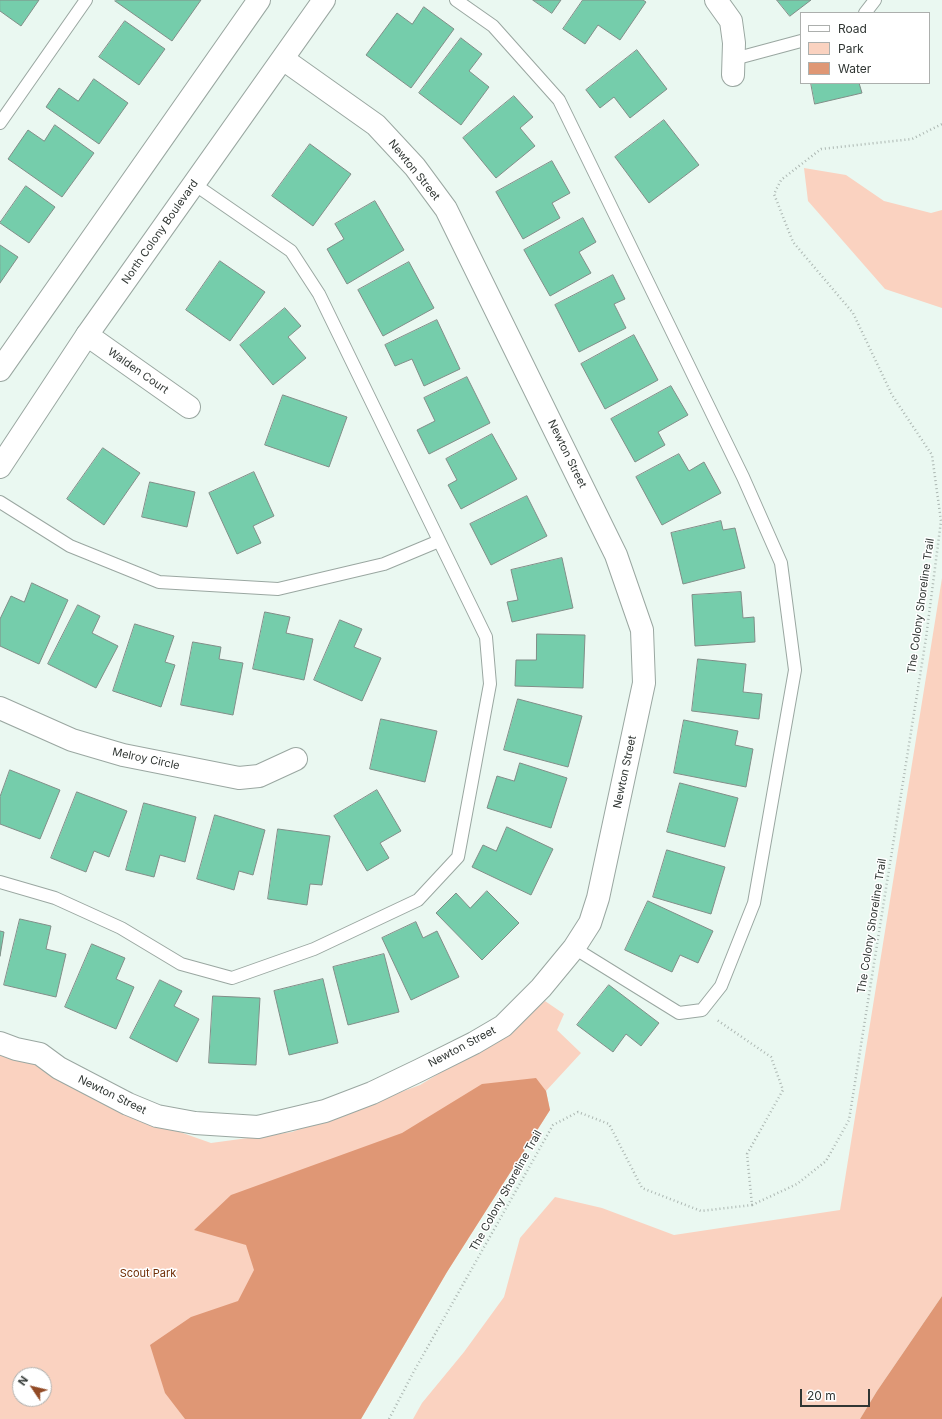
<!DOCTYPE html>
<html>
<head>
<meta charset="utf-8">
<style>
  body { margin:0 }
  #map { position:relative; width:942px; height:1419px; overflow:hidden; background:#eaf8f1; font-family:Inter,sans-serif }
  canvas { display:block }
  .legend { position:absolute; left:800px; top:12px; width:130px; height:72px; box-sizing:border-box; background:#fff; border:1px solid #acafad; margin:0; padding:5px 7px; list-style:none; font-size:12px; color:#303633 }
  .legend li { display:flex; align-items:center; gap:8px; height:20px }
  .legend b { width:20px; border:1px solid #acafad }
  .north { position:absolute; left:12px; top:1367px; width:40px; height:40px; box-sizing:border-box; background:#fff; border:1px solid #acafad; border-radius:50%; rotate:305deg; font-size:11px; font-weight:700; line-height:16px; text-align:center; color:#303633 }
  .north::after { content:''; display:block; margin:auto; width:14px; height:18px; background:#924b26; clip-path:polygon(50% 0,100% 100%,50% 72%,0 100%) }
  .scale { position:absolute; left:800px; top:1389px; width:70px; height:18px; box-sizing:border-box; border:2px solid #303633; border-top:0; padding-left:5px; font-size:12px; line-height:14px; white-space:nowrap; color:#303633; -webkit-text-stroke:3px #fff; paint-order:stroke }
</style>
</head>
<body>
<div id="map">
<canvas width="942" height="1419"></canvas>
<ul class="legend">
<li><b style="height:5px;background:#fff"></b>Road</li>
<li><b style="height:11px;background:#fad2c0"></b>Park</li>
<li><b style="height:11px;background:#df9775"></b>Water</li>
</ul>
<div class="north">N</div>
<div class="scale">20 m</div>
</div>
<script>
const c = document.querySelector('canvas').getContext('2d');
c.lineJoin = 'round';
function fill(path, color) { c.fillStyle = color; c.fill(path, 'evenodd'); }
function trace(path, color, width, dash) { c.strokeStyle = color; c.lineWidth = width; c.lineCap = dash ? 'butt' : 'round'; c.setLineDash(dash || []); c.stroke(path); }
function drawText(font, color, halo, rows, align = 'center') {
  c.font = font + ' Inter,sans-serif'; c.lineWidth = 3; c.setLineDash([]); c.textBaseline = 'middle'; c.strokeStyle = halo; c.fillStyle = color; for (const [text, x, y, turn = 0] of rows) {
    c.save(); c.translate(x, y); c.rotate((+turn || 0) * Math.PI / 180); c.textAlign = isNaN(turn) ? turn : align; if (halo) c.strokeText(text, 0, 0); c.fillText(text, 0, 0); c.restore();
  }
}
fill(new Path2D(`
  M804,168L846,175L884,201L931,213L942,210V308L885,289L808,201Z
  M942,578V1296L877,1391L860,1419H413L422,1403L464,1352L504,1297L520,1238L555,1197L602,1208L674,1235L840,1210Z
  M545,1001L564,1014L557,1030L581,1053L546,1091L550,1110L447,1272L361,1419H0V1052L48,1067L112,1108L211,1143L292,1132L420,1085L499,1037ZM20,1375H44V1399H20Z`), '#fad2c0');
fill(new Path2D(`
  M536,1078L546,1091L550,1110L447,1272L361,1419H185L165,1393L150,1345L191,1317L238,1301L254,1270L246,1245L194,1230L231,1195L402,1133L482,1084Z
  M942,1296V1419H860L877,1391Z`), '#df9775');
const building = new Path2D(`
  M0,0H39L21,26L0,11Z
  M116,0H201L172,41L115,1Z
  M533,0H561L552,13Z
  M583,0H643L646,2L620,40L598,25L585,44L563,29Z
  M777,0H811L790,16Z
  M424,7L454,29L411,88L366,55L397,13L412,24Z
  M125,21L165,49L139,85L99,57Z
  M461,38L482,54L469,71L489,87L461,125L419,93Z
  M637,50L667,89L630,118L614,97L600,108L586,90Z
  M94,79L128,103L99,144L46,107L59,88L78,101Z
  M811,83H859L862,93L815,104Z
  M514,96L533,117L520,128L535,146L496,178L463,138Z
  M664,120L699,165L649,203L615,157Z
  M55,125L94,153L62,197L8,159L28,130L44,141Z
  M310,144L351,174L313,226L272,196Z
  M552,161L570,193L552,203L560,218L523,239L496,192Z
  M26,186L55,207L29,243L0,223Z
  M375,201L404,250L347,284L327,249L344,239L335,224Z
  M583,218L596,242L579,252L591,273L550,296L524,250Z
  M0,245L18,257L0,283Z
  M220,261L265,292L230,341L186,310Z
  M409,262L434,308L383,336L358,290Z
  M613,275L625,299L614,304L626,328L579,352L555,305Z
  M285,308L301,326L288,337L306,358L273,385L240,345Z
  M437,320L460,369L424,386L412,359L395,366L385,345Z
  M634,335L658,380L605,409L581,364Z
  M467,377L490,423L429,454L417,430L435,421L424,398Z
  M671,386L688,415L658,432L665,445L635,462L611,419Z
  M283,395L347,417L329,467L265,445Z
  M492,434L517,479L461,509L448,485L457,480L446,459Z
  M103,448L140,473L104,525L67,499Z
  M679,454L689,471L704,462L721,493L662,525L636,477Z
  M254,472L274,516L253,526L261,543L237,554L209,493Z
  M150,482L195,492L187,527L142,517Z
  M527,496L547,536L491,565L470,524Z
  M721,521L723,530L735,528L745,568L683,584L671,533Z
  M562,558L573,608L512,622L507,602L518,600L511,570Z
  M32,583L68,600L39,664L0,646V619L11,596L24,602Z
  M741,592L743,618L754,617L755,642L695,646L692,595Z
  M78,605L100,616L92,633L118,646L96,688L48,664Z
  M265,612L290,617L286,633L313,639L304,680L253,669Z
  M340,620L362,629L354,647L381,658L362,701L314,680Z
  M135,624L174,636L165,662L175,665L161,707L113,691Z
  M537,634L585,635L583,688L515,686L516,660H536Z
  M193,642L221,647L219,659L243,663L233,715L181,705Z
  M698,659L746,664L743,692L762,694L759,719L692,711Z
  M518,699L582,716L568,767L504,750Z
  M381,719L437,731L425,782L370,769Z
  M684,720L738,731L735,745L753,749L746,787L674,773Z
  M520,763L567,778L551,828L487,808L497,776L514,781Z
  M10,770L60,790L40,839L0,824V797Z
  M680,783L738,798L725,847L667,832Z
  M377,790L401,831L380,843L389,858L367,871L334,816Z
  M77,792L127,811L109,857L94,851L86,872L51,858Z
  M144,803L196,817L185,862L160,855L154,877L126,870Z
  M215,815L265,830L253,875L239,871L234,890L197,879Z
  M507,827L553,849L531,895L472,867L483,845L496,851Z
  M278,829L330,836L322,885L310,884L307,905L268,899Z
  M667,850L725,867L711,914L653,897Z
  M487,891L519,923L482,960L436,913L456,893L470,908Z
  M648,901L713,931L698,963L680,955L672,972L625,950Z
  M20,919L51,926L46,949L66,954L56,997L4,985Z
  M416,922L423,938L437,931L459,977L411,1000L382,938Z
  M0,931L4,932L0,956Z
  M92,944L125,958L116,979L134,987L116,1029L65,1007Z
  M384,954L399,1012L348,1025L333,967Z
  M323,979L338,1043L289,1055L274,991Z
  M160,980L182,991L174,1006L199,1019L177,1062L130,1038Z
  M609,985L659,1023L641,1046L626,1034L613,1052L577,1025Z
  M213,996L260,998L256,1065L209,1063Z`);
fill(building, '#75cdab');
trace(building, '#818e88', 1);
const service = new Path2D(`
  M456,0L493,26L559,100L743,477L781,563L795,670L754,903L721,986L702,1010L679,1013L574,948
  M865,13L875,0
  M734,59L801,41
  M0,123L86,0
  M0,502L70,546L159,582L278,589L384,564L439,541
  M0,882L55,898L121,928L181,964L232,978L314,949L418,900L458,857L490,684L486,637L319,294L291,251L194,184`);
const minor = new Path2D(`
  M716,0L731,21L734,43L733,75
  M87,335L189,407
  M0,370L259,0
  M0,708L72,740L123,755L239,778L259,776L296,759
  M0,1043L16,1049L40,1054L59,1068L128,1104L157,1116L195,1123L258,1127L325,1111L372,1093L420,1070L474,1043L503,1026L541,988L574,948L590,923L598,898L644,683L642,630L616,555L446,209L415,167L376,125L283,59`);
const secondary = new Path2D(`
  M0,467L87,335L324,0`);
trace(service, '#9aa7a1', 14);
trace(minor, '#9aa7a1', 24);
trace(secondary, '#9aa7a1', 24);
trace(new Path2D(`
  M752,1205L797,1184L826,1161L849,1120L926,638L941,521L932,455L892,395L853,313L793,242L774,194L781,180L821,149L912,139L942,124
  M389,1419L413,1373L553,1125L578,1112L609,1124L642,1188L701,1211L752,1205L747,1154L783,1090L771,1057L717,1020`), '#acb7b2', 2.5, [1, 3]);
trace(service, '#fff', 12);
trace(minor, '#fff', 22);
trace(secondary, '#fff', 22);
drawText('11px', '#303633', '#fff', [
  ["Newton Street",414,170,51],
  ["North Colony Boulevard",160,232,-55],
  ["Walden Court",138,371,35],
  ["Newton Street",567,454,64],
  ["The Colony Shoreline Trail",921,606,-82],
  ["Melroy Circle",146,759,12],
  ["Newton Street",625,772,-78],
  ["The Colony Shoreline Trail",872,926,-81],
  ["Newton Street",462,1047,-28],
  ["Newton Street",112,1095,26],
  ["The Colony Shoreline Trail",506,1191,-61]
]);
drawText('11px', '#702f07', '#fff', [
  ["Scout Park",148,1274]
]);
</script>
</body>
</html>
